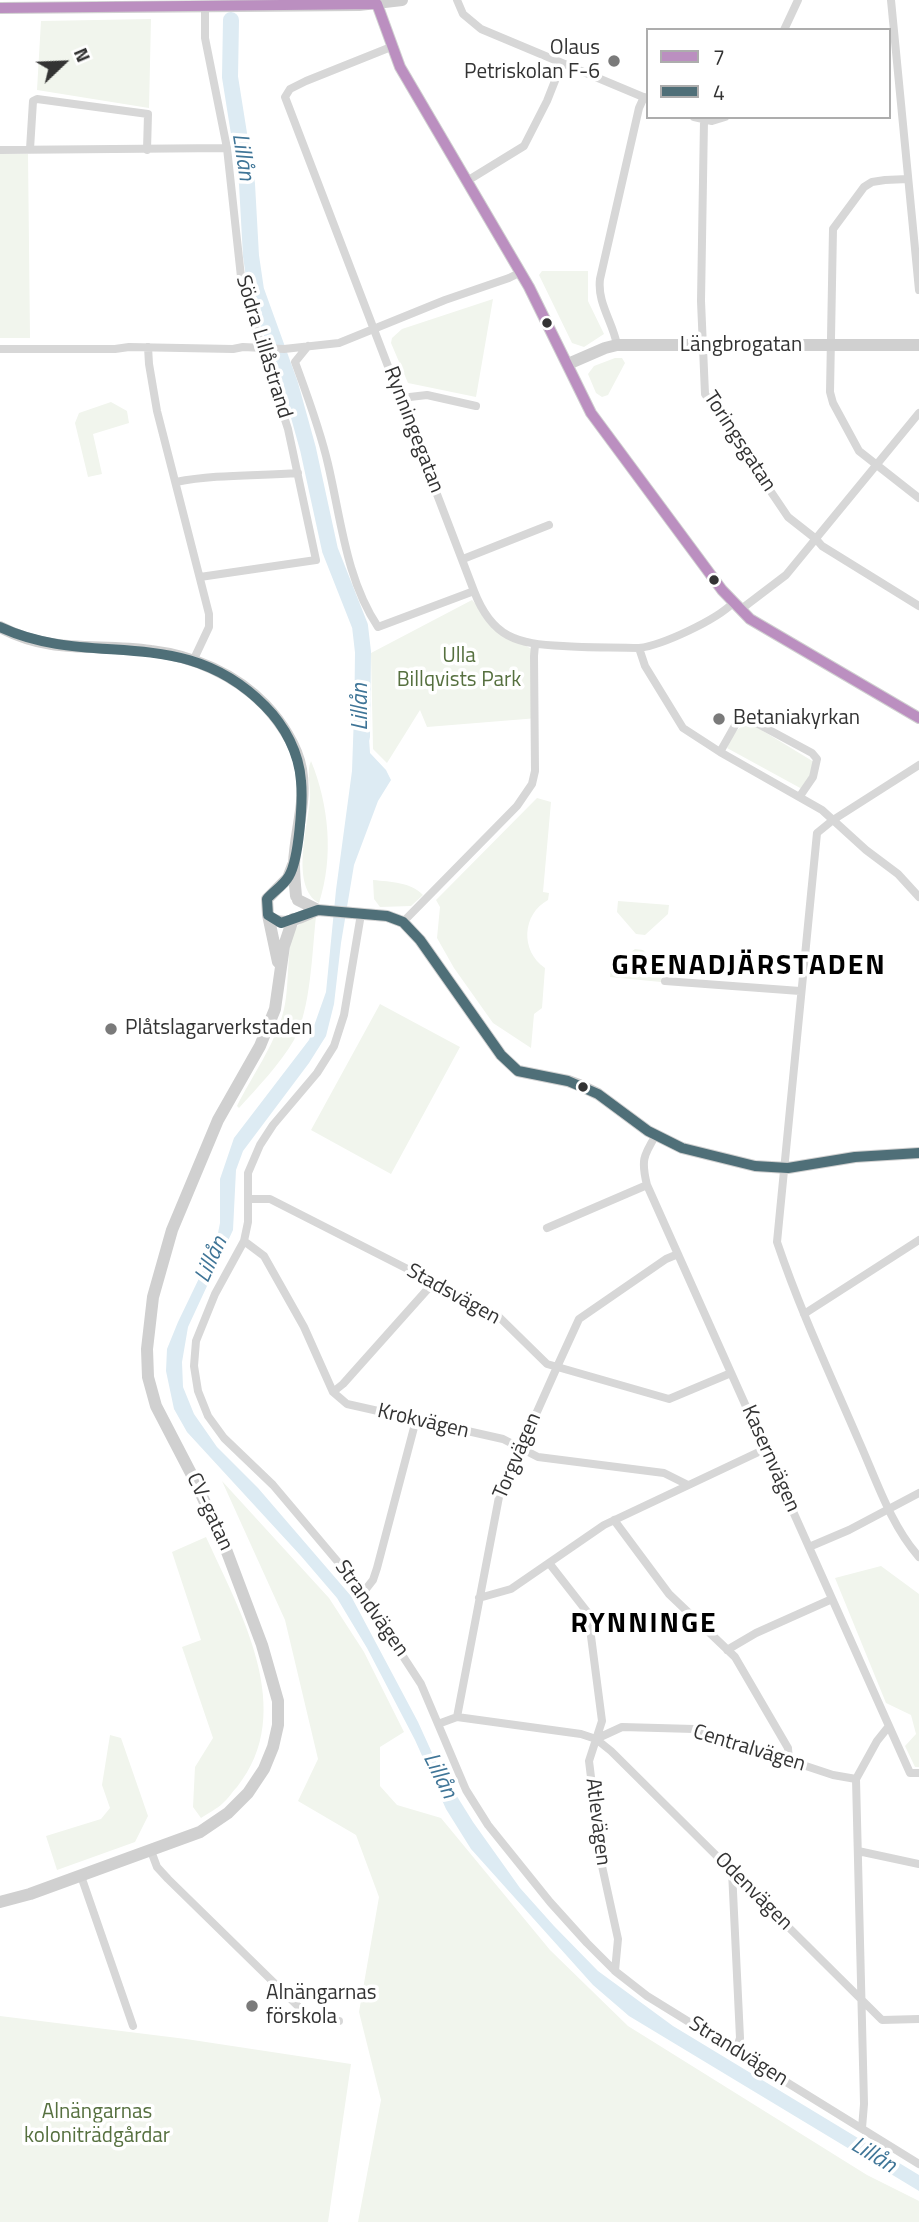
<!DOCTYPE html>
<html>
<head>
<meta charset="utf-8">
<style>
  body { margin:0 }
  #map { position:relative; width:919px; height:2222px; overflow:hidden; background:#fff; font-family:"Titillium Web",sans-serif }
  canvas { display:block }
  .legend { position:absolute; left:646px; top:28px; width:245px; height:91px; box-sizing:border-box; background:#fff; border:2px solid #adadad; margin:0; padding:9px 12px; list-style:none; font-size:21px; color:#333 }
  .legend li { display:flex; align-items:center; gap:14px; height:35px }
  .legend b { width:35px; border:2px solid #adadad }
  .north { position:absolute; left:28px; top:28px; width:70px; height:70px; -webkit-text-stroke:5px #fff; paint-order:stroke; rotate:67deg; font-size:19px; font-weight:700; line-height:28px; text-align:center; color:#333 }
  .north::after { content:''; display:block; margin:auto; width:24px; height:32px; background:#333; clip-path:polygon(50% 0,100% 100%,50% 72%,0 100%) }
</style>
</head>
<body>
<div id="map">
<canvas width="919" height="2222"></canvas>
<ul class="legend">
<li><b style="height:9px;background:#bb8fc0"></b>7</li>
<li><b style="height:9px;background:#4f6f78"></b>4</li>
</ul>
<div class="north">N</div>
</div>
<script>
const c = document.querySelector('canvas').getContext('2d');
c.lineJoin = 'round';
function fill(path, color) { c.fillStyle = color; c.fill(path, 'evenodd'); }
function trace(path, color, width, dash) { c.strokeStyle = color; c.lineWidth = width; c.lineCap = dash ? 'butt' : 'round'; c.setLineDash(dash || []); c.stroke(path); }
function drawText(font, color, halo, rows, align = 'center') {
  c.font = font + ' "Titillium Web",sans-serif'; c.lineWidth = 7; c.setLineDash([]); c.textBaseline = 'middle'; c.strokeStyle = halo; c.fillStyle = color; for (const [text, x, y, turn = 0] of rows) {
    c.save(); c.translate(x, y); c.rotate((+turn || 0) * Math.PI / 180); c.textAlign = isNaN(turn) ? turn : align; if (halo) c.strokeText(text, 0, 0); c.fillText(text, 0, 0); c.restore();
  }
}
fill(new Path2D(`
  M151,19L149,108L37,90L41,21Z
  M0,154H28L30,338H0Z
  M542,271H588V301L604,334L584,347L572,343L539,275Z
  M493,299L476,397L408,383L391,343L392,338L402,329Z
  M615,358H622L625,363L608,395L602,397L596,393L588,374L594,366Z
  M111,402L127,411L129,423L93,434L102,474L88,477L75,423L79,413Z
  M472,600L499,629L533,650L538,718L427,727L420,710L387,763L373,749L371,653Z
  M750,723L814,762L815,767L802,789L727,748C733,736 737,725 750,723Z
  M311,761C329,805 334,857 319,903C290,887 308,826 310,799C311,787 306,772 311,761Z
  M537,798L551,802L543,892L549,893L548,900C522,914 520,951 545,968L542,1008L534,1014L531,1048L493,1023L454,968L437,938L440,907L436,900Z
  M373,880C391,882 411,882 423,895L411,906L380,907L374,899Z
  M618,901L669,905L668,914L645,935L636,934L617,912Z
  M316,916C312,952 311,1009 294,1040C280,1064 258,1087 239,1108L237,1106C252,1076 274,1046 283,1013C290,990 286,948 294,931C298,923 308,920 316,916Z
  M635,949L643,950L662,972L661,982L610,977L611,968Z
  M380,1004L460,1047L391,1174L311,1130Z
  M222,1481L329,1598L364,1652L404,1732L380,1747V1786L397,1805L441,1818L550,1950L628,2026L867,2175L919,2201V2222H358L381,2100L359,2012L379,1897L356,1835L298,1801L318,1759L285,1620Z
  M206,1537C240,1612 298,1711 237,1787C232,1792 228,1799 223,1803C217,1809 208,1813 201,1818L193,1807L195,1767L213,1738L182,1647L201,1640L172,1552Z
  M881,1566L919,1594V1767H915L905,1746L916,1734L911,1715L886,1703L835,1578Z
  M110,1735L121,1738L148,1816L135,1842L57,1870L46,1836L101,1819L110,1808L102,1785Z
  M0,2016L186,2039L351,2064L328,2222H0Z`), '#f1f5ed');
fill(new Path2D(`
  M354,714L363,716L365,731L369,738L370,753L386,770L391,780L378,801L354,865L341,943L334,1004L326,1036L309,1063L243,1151L236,1170L233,1230L188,1327L182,1362L183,1387L194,1414L217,1447L258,1488L351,1596L418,1722L438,1766L473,1822L520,1888L554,1926L598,1971L673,2026L919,2175V2191L629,2016L593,1985L471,1849L446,1809L415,1740L367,1648L337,1598L301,1556L187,1432L174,1409L166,1371L167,1349L178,1322L216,1243L220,1223V1179L234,1138L309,1040L326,992L336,890L352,771Z`), '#ddebf3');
trace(new Path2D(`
  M231,20L230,77L247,184L251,256L256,290L290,384L308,449L330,550L360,626L363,652L362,737`), '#ddebf3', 16);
trace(new Path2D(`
  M457,0L463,14L481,29L648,99
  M891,0L919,290
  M784,30L798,0
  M391,47L306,81L290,89L285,97L474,591C492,638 517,644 563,646C588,648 614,647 639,648C663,645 716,620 733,603
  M694,117L712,121L725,117
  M704,120L701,301L705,394L788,517L816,539L822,546L919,606
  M30,149L33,101L37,99L148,114L147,150
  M0,150L227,148
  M908,179L885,180L872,182L864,187L833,229L830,392L833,403L859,451L919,498
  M467,181L524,146L547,101L562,63
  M617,345C613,322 597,303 600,279L639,108L644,97
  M308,346L295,362C307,395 320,429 328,464C341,519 346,579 378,627L474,591
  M148,347L149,364L157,411L209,614V627L193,661
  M0,349H115L129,347L233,349L243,347L284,349L339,343L445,300L509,278L521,272
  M401,398L427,395L476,406
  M176,482C216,474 257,476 298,473
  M463,559L549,525
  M200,577L316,560L288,429L242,286L227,148L205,38V7
  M740,610L786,575L919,413
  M639,648L645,666L683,728L720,752L822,810L866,850L898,874L919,897
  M720,752L737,722L747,718L812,753L817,759L813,777L800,796
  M919,765L833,820L817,833L777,1242C800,1310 830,1374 858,1439C876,1479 890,1524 919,1557
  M361,914L344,1015L334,1046L317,1073L273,1125L260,1145L248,1173V1222L244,1241L215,1294L196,1341L194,1366L198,1391L208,1416L224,1438L273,1485L354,1581L421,1684L466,1790L488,1825L550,1902L587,1943L615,1971L647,1996L919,2164
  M403,922L517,806L532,784L535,771L534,656L535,645
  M665,981L800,991
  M656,1135C643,1156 641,1161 647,1185L910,1773H919
  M248,1199H270L496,1314L547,1364L669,1399L731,1373
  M547,1228L647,1185
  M244,1241L264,1256L304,1327L333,1392L347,1404L503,1439L538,1457L664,1473L688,1485
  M804,1314L919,1240
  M333,1392L343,1384L434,1282
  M614,1520L669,1594L735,1657L788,1748L789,1761
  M809,1547L849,1530L919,1493
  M549,1563L588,1613L602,1721L589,1761L602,1866L618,1939L615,1971
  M362,1594L373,1580L377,1568L416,1420
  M479,1598L511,1589L604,1525L765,1449
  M727,1650L756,1633L832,1599
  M457,1717L499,1497L557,1367L579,1319L666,1259L678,1254
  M438,1724L457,1717L581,1734L596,1739L622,1727L694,1729L833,1775L856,1779
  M596,1739L611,1751L882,2020L919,2019
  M151,1851L157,1867L168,1879L308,2016L318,2021H339
  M858,1851L919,1864
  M732,1871L740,2038L736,2050
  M81,1876L133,2026
  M862,2128L864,2104L856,1779L877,1741L889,1726`), '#d7d7d7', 8);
trace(new Path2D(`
  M377,4L400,67L529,287L591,413L722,590L750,619L919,718
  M0,8L359,5L402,0
  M568,364L605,348L617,345H919
  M0,627C53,655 96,643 151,651C193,656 235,674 265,705C281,722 297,746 301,769C307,802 295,832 294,864C294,875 295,886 296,896
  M293,865L288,878L267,899L268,915C282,930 302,916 318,910
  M298,900L318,910L387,916L403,922L420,940L501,1055L518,1071L568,1081L579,1085L598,1094L648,1131L682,1148L755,1166L788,1168L855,1157L919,1153
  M268,915L278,962
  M0,1902L30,1894L200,1832L228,1813L248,1793L264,1769L273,1747L278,1725V1701L262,1645L224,1544L196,1483L156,1406L148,1377L147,1349L153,1297L172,1230L218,1120L260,1046L275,1009L284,946L293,919`), '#d0d0d0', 12);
trace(new Path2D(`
  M377,4L400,67L529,287L591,413L722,590L750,619L919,718
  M0,8L377,4`), '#bb8fc0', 10);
trace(new Path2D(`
  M0,627C93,670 182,622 265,706C285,726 299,753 301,781C303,802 299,859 289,876C284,885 274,891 267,899L268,915L281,923L318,910L387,916L403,922L420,940L501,1055L518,1071L568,1081L598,1094L648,1131L682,1148L755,1166L788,1168L855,1157L919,1153`), '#4f6f78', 10);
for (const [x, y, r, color] of [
  [614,61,7,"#7a7a7a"],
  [547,323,6,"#333"],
  [714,580,6,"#333"],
  [719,719,7,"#7a7a7a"],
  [111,1029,7,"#7a7a7a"],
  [583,1087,6,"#333"],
  [252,2006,7,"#7a7a7a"]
]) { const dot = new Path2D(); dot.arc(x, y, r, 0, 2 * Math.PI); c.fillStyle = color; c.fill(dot); trace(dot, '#fff', 2.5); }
drawText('21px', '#333', '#fff', [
  ["Olaus",600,49,"right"],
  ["Petriskolan F-6",600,73,"right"],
  ["Betaniakyrkan",733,719],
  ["Plåtslagarverkstaden",125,1029],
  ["Alnängarnas",266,1994],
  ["förskola",266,2018]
], 'left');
drawText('21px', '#333', '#fff', [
  ["Längbrogatan",741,346],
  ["Södra Lillåstrand",263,347,73],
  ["Rynningegatan",413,430,69],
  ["Toringsgatan",739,442,57],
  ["Stadsvägen",453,1295,29],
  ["Krokvägen",423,1422,13],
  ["Torgvägen",518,1456,-67],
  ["Kasernvägen",770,1459,66],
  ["CV-gatan",209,1512,65],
  ["Strandvägen",371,1609,55],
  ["Centralvägen",749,1749,17],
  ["Atlevägen",597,1822,83],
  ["Odenvägen",753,1892,45],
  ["Strandvägen",738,2052,32]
]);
drawText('21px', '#56703f', '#fff', [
  ["Ulla",459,657],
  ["Billqvists Park",459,681],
  ["Alnängarnas",97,2113],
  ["koloniträdgårdar",97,2137]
]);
drawText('italic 23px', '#3f7597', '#fff', [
  ["Lillån",242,157,81],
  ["Lillån",361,707,-90],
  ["Lillån",212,1260,-66],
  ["Lillån",439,1776,63],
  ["Lillån",873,2156,31]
]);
c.letterSpacing = '2px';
drawText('bold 28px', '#000', '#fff', [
  ["GRENADJÄRSTADEN",749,967],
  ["RYNNINGE",644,1625]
]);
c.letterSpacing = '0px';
</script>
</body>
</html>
